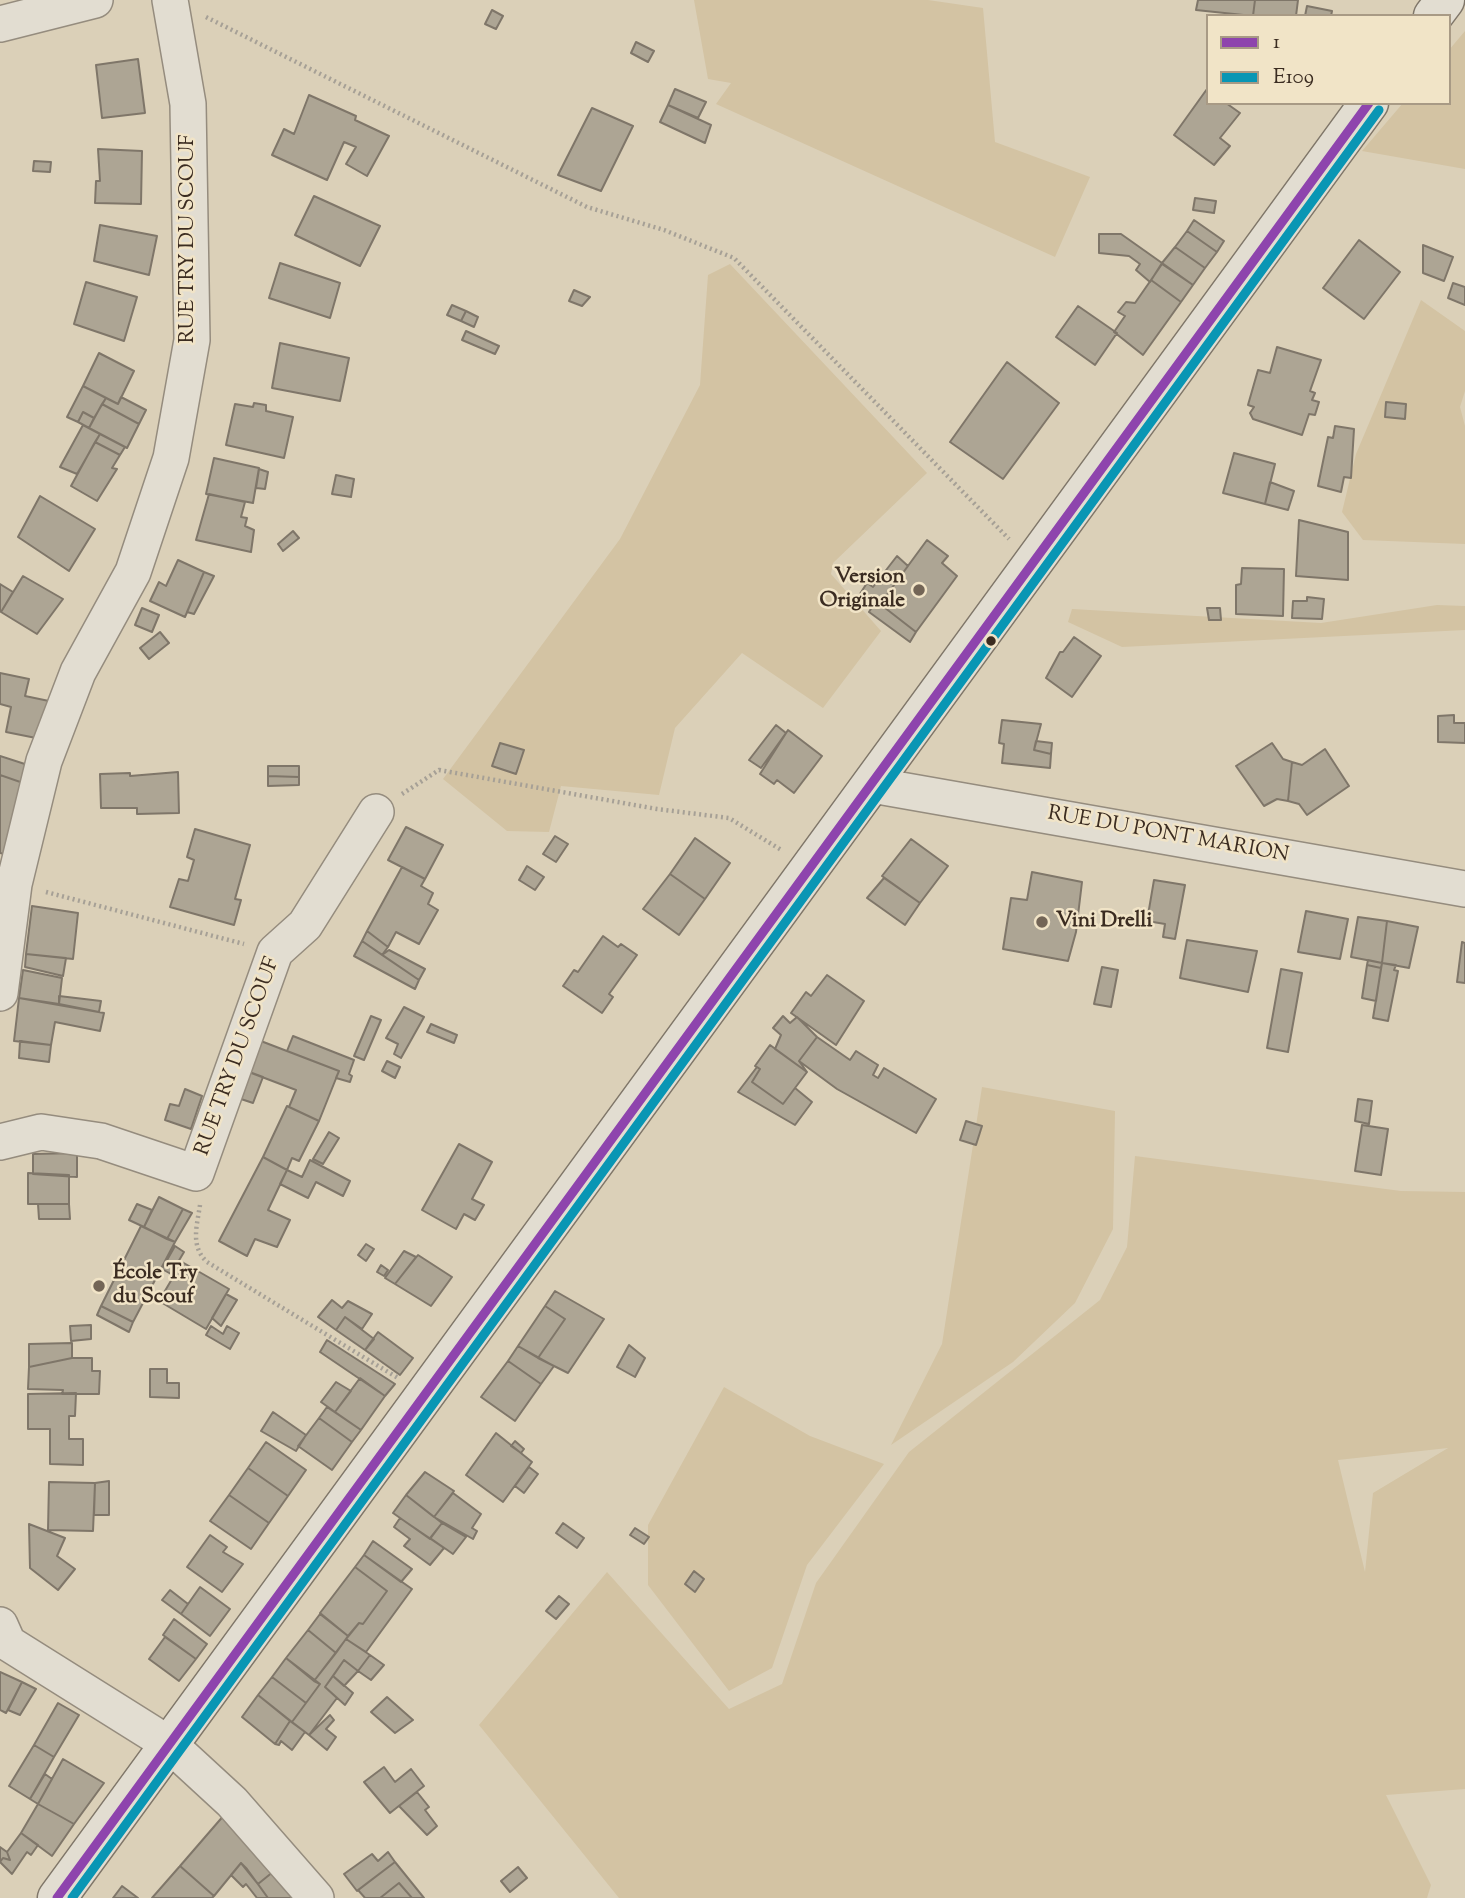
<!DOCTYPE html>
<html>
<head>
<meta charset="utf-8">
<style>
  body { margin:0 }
  #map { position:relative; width:1465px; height:1898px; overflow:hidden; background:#dbd0b8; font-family:"Sorts Mill Goudy",serif }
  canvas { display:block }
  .legend { position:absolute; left:1206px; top:14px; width:245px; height:91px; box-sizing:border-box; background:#f1e4c7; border:2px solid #a89a85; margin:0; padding:9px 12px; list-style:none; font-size:21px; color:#3b2c21 }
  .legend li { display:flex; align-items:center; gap:14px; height:35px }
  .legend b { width:35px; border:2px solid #a89a85 }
</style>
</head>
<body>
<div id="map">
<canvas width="1465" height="1898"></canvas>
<ul class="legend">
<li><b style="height:9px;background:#8e44ad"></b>1</li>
<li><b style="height:9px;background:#0996b4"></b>E109</li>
</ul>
</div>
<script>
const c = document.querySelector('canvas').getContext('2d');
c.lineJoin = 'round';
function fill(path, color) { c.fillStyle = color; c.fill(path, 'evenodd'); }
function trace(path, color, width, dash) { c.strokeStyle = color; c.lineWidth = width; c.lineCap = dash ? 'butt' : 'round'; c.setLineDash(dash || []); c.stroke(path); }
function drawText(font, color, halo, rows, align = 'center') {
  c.font = font + ' "Sorts Mill Goudy",serif'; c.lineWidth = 5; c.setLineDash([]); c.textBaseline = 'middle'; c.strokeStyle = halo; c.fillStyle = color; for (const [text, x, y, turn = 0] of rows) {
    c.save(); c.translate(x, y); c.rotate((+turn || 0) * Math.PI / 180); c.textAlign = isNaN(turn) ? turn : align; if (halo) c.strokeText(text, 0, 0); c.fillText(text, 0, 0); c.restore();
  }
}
fill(new Path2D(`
  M694,0H928L983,8L995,142L1090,177L1055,257L716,104L731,83L708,79Z
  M1465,31V169L1362,151L1403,103H1449V50Z
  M730,264L927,473L833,563L831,574L881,631L823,708L742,653L675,728L659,795L561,786L549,832L507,831L443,779L620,539L700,385L708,275Z
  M1421,300L1465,331V391L1460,407L1465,426V544L1363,540L1342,512L1356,454Z
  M1437,605L1465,606V630L1122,647L1068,622L1072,609L1321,623Z
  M982,1087L1115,1111L1113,1229L1075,1303L1013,1362L891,1445L942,1344Z
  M1135,1156L1401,1191L1465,1192V1789L1386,1795L1431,1885L1427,1898H619L479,1725L607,1572L729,1709L782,1684L816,1583L909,1452L1100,1300L1127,1247ZM1448,1448L1373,1493L1365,1572L1338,1460Z
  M724,1387L810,1436L884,1464L807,1565L772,1668L729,1691L648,1585V1525Z`), '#d3c3a3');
const building = new Path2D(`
  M1198,0H1255L1253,16L1196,10Z
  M1255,0H1298L1296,16H1253Z
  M1307,6L1332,11L1331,16H1305Z
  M492,10L503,16L496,29L485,24Z
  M636,42L654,51L648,62L631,53Z
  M138,59L145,113L102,118L96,65Z
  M675,89L706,102L698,118L668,105Z
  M1207,89L1208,103H1226L1240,113L1220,138L1230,146L1214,165L1174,135Z
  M309,95L356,116L355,120L389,136L367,176L346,164L356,147L344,142L327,180L272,155L284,129L294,134Z
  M668,105L711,125L705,143L660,122Z
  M592,108L633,126L601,191L558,175Z
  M98,149L142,151L141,204L95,203L96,181H100Z
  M34,161L51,162L50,172L33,171Z
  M314,196L380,226L360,266L295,235Z
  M1195,198L1216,201L1214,213L1193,210Z
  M1194,220L1224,241L1217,252L1187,231Z
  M100,225L157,236L149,275L94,261Z
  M1187,231L1217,252L1205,268L1175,247Z
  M1099,234H1121L1162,263L1150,282L1136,270L1140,264L1129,256L1099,253Z
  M1359,240L1400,272L1364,319L1323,288Z
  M1423,245L1453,257L1444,281L1423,273Z
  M1175,247L1205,268L1193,285L1162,263Z
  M280,263L340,283L330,318L269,298Z
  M1162,264L1193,285L1181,302L1151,280Z
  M1151,280L1181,302L1143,355L1114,332L1125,316L1118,312L1126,302L1135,303Z
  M86,282L137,297L124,341L74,324Z
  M1453,283L1465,287V305L1448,298Z
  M574,290L590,297L582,306L569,301Z
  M452,305L466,311L461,321L447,315Z
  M1078,306L1117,333L1095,365L1056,337Z
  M466,311L478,317L474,327L461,321Z
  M466,331L499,346L495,354L462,340Z
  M280,343L349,358L340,401L272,388Z
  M1277,347L1321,360L1310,391L1315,393L1312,400L1319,402L1315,415L1309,414L1302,435L1253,419L1250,413L1254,407L1248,405L1258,370L1270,373Z
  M99,353L134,371L118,404L83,386Z
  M1007,362L1059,403L1003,479L950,442Z
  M83,386L106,398L94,418L83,412L78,422L67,417Z
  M121,397L146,410L139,424L102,404L106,398L118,404Z
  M1386,402L1406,404L1405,419L1385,417Z
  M254,403L266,405V411L293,417L284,458L226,445L235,404L253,407Z
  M102,404L139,424L127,448L89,428Z
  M83,412L94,418L89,428L78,422Z
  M83,425L100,434L77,474L60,467Z
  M1335,426L1354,429L1351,478L1344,477L1341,492L1318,486L1328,437L1333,438Z
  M100,434L125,447L120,455L95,442Z
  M95,442L120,455L112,468L117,469L97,501L71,486Z
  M1234,453L1275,464L1265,504L1223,493Z
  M214,458L259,468L253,503L206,494Z
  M259,469L268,472L265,489L256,488Z
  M336,475L354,479L351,497L332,494Z
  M1270,482L1294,491L1288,510L1265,504Z
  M209,494L245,502L241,517L247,518L245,526L254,530L251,552L196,540Z
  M40,496L95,529L69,571L18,537Z
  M1299,520L1348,532V580L1296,576Z
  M293,531L299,538L283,551L278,544Z
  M927,540L948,556L942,563L957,576L916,632L880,604Z
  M897,556L908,566L880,604L916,632L910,642L869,612L872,607L858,597L867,583L873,587Z
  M178,560L204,572L185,617L150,601L159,582L166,586Z
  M1242,568L1284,569L1283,616L1236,614V585L1241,584Z
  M204,572L214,576L194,614L187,612Z
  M23,576L63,599L37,634L1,612Z
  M0,584L13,592L1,612L0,611Z
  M1307,597L1324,599L1322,619L1292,618L1293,601H1307Z
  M142,608L159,615L152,632L135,625Z
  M1207,608H1220L1221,620H1209Z
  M160,632L169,643L149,659L140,648Z
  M1074,637L1101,656L1072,697L1046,678L1060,652H1063Z
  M0,673L29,679L25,696L49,701L41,739L6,732L11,707L0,704Z
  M1454,715V723H1465V743L1438,742V716Z
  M1002,720L1041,724L1034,750L1051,754L1050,768L1002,763L1004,744L999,743Z
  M776,725L786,733L761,768L749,760Z
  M788,730L822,756L794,793L777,780L774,784L760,774Z
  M1036,741L1052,743L1051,754L1034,750Z
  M500,743L524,750L516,774L492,766Z
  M1272,743L1283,759L1292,762L1288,801L1277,799L1264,806L1236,766Z
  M1325,749L1349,786L1307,815L1299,804L1288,801L1292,762L1302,765Z
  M0,756L31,766L26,784L0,775Z
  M268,766H299V777L268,776Z
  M178,772L179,813L137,814V808H101L100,774L130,773V776Z
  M0,775L26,784L4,854L0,853Z
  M268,776L299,777V785L268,786Z
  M406,827L443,845L425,879L388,860Z
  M195,829L250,845L235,899L241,900L234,925L170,907L179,879L188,881L194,860L187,857Z
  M555,836L568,844L556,862L543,854Z
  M695,838L730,863L705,899L670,874Z
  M911,839L948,866L920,903L882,876Z
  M527,866L544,877L535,890L519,880Z
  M402,867L425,879L421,886L433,893L428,904L438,910L419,944L396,932L388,947L367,931Z
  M1032,872L1082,882L1076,932L1068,961L1003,949L1011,898L1027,900Z
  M670,874L705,899L679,935L643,909Z
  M884,878L920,903L905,925L867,898Z
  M1154,880L1185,885L1175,939L1163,937L1165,924L1147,921Z
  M32,906L78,913L73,959L26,954Z
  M1306,911L1348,919L1340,959L1298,952Z
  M1358,917L1387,921L1382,963L1351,957Z
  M1387,921L1418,927L1409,968L1382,963Z
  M367,931L388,947L382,955L362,941Z
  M603,936L618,947L621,944L637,955L609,994L613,997L602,1013L563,986L574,970L578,972Z
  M1187,940L1257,951L1248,992L1180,978Z
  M362,941L419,980L415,989L354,956Z
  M1462,942L1465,943V983L1457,982Z
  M389,950L425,969L419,980L382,955Z
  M26,954L66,958L63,976L25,967Z
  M1368,960L1382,963L1381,968L1367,965Z
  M1382,963L1396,965L1394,970L1398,971L1388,1021L1373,1018Z
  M1367,965L1381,968L1376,1001L1362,998Z
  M1102,967L1118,970L1111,1007L1094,1004Z
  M1281,969L1302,973L1288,1052L1267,1048Z
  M23,970L62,978L59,1004L19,998Z
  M827,975L864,1001L836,1045L791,1013L806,992L811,996Z
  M59,996L101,1001L99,1012L59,1004Z
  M19,998L104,1013L100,1031L55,1022L51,1045L14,1041Z
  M404,1007L424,1017L401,1058L394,1054L398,1044L386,1038Z
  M371,1016L381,1020L364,1060L354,1056Z
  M783,1016L790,1023L797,1017L817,1037L799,1061L807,1072L775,1049L781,1035L773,1028Z
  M431,1024L457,1035L454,1043L427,1032Z
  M293,1036L354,1060L349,1074L352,1076L350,1082L336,1078L339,1071L287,1051Z
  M817,1037L850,1060L856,1051L878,1065L873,1075L878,1078L884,1068L936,1099L916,1133L837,1089L799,1061Z
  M253,1038L339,1071L319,1121L289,1107L296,1090L241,1069Z
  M20,1041L51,1045L49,1062L19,1058Z
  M770,1045L807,1072L783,1104L752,1082L760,1069L755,1066Z
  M387,1061L400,1067L395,1078L382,1071Z
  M757,1067L760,1069L752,1082L783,1104L795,1088L812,1102L795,1125L738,1092Z
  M241,1069L263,1077L253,1103L232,1096Z
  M185,1089L202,1096L191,1129L165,1120L170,1104L179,1106Z
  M1358,1099L1372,1101L1369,1124L1355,1121Z
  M287,1106L319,1121L299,1161L292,1158L287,1170L263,1157Z
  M966,1121L982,1126L976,1145L960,1140Z
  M1362,1125L1388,1129L1381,1175L1355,1171Z
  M329,1132L339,1138L323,1164L313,1159Z
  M459,1144L492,1162L472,1199L484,1205L475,1220L464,1214L456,1229L422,1210Z
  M77,1153V1177L33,1174V1154Z
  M263,1157L287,1170L268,1210L290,1220L277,1247L255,1239L247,1256L219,1241Z
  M310,1160L350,1181L343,1196L316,1182L308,1198L280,1184L287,1170L302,1177Z
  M28,1173L69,1175V1204H28Z
  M159,1197L183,1209L167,1239L144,1227Z
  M38,1204H69L70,1219H39Z
  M137,1204L152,1210L144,1227L129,1220Z
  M183,1209L192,1213L175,1242L167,1239Z
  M141,1226L175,1242L133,1322L101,1306Z
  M366,1244L374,1249L366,1261L358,1255Z
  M175,1246L184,1252L171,1274L162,1269Z
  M404,1251L416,1257L395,1284L385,1278Z
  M418,1255L452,1277L431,1306L395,1284Z
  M182,1262L229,1289L206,1329L159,1301Z
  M381,1265L388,1270L384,1276L377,1272Z
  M555,1291L604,1319L568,1373L538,1358L565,1319L545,1306Z
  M226,1294L237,1300L221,1326L212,1318Z
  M332,1300L342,1308L348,1301L372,1314L362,1329L345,1317L336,1330L318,1317Z
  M101,1306L133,1322L129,1332L97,1315Z
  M545,1306L565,1319L538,1358L518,1346Z
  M345,1317L374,1339L365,1350L336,1330Z
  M91,1325V1339L71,1341L70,1326Z
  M211,1326L223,1334L227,1326L239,1333L230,1349L206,1335Z
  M378,1332L413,1358L400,1375L365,1350Z
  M327,1340L395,1384L385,1396L320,1352Z
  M72,1343V1358L29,1367V1344Z
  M629,1345L645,1358L635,1377L617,1367Z
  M518,1346L554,1366L541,1384L508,1361Z
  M72,1358H92V1371H100L99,1394H62L63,1390L28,1389L29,1367Z
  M508,1361L541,1384L515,1421L481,1397Z
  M150,1369H167V1383H179V1398L150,1397Z
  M360,1378L385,1396L361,1430L335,1412Z
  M336,1382L351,1391L335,1412L321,1402Z
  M76,1393L75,1416H69V1439H83V1465L50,1464V1429H28V1394Z
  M327,1407L361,1430L352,1442L319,1418Z
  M273,1412L306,1435L296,1451L261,1431Z
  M319,1418L352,1442L332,1470L298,1446Z
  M496,1433L532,1462L503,1502L466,1475Z
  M515,1441L524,1449L521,1453L511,1446Z
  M266,1442L306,1470L288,1496L248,1468Z
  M529,1467L538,1474L524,1493L515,1486Z
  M248,1468L288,1496L269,1523L229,1495Z
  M425,1472L454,1491L434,1517L406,1495Z
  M109,1481V1515H94L95,1483Z
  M49,1482L95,1483L93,1531L48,1530Z
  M453,1493L481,1514L472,1528L477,1531L473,1539L434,1517Z
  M229,1495L269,1523L251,1549L210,1521Z
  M406,1495L442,1523L430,1539L393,1513Z
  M400,1518L444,1548L430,1565L404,1546L410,1539L394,1527Z
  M442,1523L466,1537L453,1554L430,1538Z
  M563,1523L584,1538L577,1548L556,1533Z
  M29,1524L65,1538L57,1556L75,1569L58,1590L30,1568Z
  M635,1528L649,1537L644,1544L630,1535Z
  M210,1535L227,1547L223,1552L243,1564L222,1592L187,1567Z
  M373,1541L412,1569L401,1582L364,1555Z
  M364,1555L412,1589L366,1652L346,1639L359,1623L363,1624L387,1591L355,1567Z
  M355,1567L387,1591L363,1624L359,1623L348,1636L320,1613Z
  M694,1571L704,1579L695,1592L685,1584Z
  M200,1587L230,1609L210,1636L181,1614Z
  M170,1590L188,1604L181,1614L162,1600Z
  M559,1596L569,1604L556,1619L546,1611Z
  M320,1614L348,1636L336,1653L308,1630Z
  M174,1619L207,1644L196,1659L163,1635Z
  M308,1630L336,1653L314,1681L286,1658Z
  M165,1637L196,1659L179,1681L149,1659Z
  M346,1639L370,1655L358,1671L344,1660L325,1687L337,1698L309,1735L292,1722L320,1684L314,1681Z
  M370,1655L384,1665L371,1680L358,1671Z
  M286,1658L320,1684L306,1703L272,1677Z
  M344,1660L358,1671L344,1686L333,1676Z
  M0,1672L22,1682L6,1713L0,1710Z
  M333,1676L353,1693L345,1705L325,1687Z
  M272,1677L306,1703L292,1722L258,1695Z
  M22,1682L36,1689L20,1715L8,1710Z
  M258,1695L290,1721L275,1744L242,1717Z
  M387,1697L413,1720L395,1733L371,1712Z
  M58,1703L79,1715L54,1757L34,1745Z
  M330,1715L334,1720L326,1729L336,1737L327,1750L309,1735Z
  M290,1721L305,1732L292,1750L281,1741L279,1745L275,1744Z
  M34,1745L54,1757L30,1799L9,1786Z
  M63,1759L104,1783L74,1824L38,1804Z
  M384,1767L395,1782L411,1769L424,1786L390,1813L364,1782Z
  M45,1774L52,1779L38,1804L30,1799Z
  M417,1792L429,1807L425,1810L437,1826L427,1835L399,1806Z
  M38,1804L74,1824L52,1856L21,1833Z
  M225,1814L279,1867L258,1884L241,1863L214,1896L180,1866Z
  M21,1833L38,1845L31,1855L27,1852L12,1874L0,1862L3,1858L10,1860L7,1852Z
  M0,1847L7,1852L10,1860L3,1858L0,1862Z
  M388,1852L395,1862L357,1891L344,1874L372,1854L378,1861Z
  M395,1862L424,1898H412L399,1883L380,1898H365L358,1890Z
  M241,1863L247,1869L268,1898H257L246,1884L243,1887L231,1875Z
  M180,1866L214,1896L212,1898H152Z
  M279,1867L302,1898H268L258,1884Z
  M518,1867L527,1878L510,1892L501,1881Z
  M399,1883L412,1898H380Z
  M122,1886L138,1898H113Z`);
fill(building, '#ada594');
trace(building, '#7f7669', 2);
const street = new Path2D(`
  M0,24L95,0
  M872,785L1465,889
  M0,993L14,884L44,761L78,672L133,572L171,458L192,340L188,104L170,0
  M0,1142L41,1132L101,1141L196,1173L275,952L305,925L376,812
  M0,1625L8,1643L169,1744L232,1802L316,1898`);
const secondary = new Path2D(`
  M1433,16L1445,0
  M57,1898L1369,103`);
trace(street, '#958c7e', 38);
trace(secondary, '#7f7669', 41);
trace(new Path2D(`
  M206,17L587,207L664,230L734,258L1009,539
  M402,794L439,770L657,809L729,818L783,851
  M46,892L244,944
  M200,1205C197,1226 190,1246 207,1262L398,1378`), '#a6a096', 4.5, [2, 3.5]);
trace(street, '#e2ddd1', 35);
trace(secondary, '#e2ddd1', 38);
trace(new Path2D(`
  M57,1898L1369,103`), '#8e44ad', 9);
trace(new Path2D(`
  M72,1898L1379,110`), '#0996b4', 9);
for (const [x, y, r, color] of [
  [919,590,7,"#736556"],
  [991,641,6,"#3b2c21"],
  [1042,922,7,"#736556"],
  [99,1286,7,"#736556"]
]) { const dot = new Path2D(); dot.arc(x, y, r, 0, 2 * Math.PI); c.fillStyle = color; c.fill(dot); trace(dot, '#f1e4c7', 2.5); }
drawText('21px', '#3b2c21', '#f1e4c7', [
  ["RUE TRY DU SCOUF",189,239,-90],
  ["RUE DU PONT MARION",1168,836,10],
  ["RUE TRY DU SCOUF",239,1057,-70]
]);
drawText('bold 21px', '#3b2c21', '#f1e4c7', [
  ["Version",905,578,"right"],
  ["Originale",905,602,"right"],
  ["Vini Drelli",1056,922],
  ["École Try",113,1274],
  ["du Scouf",113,1298]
], 'left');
</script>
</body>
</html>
